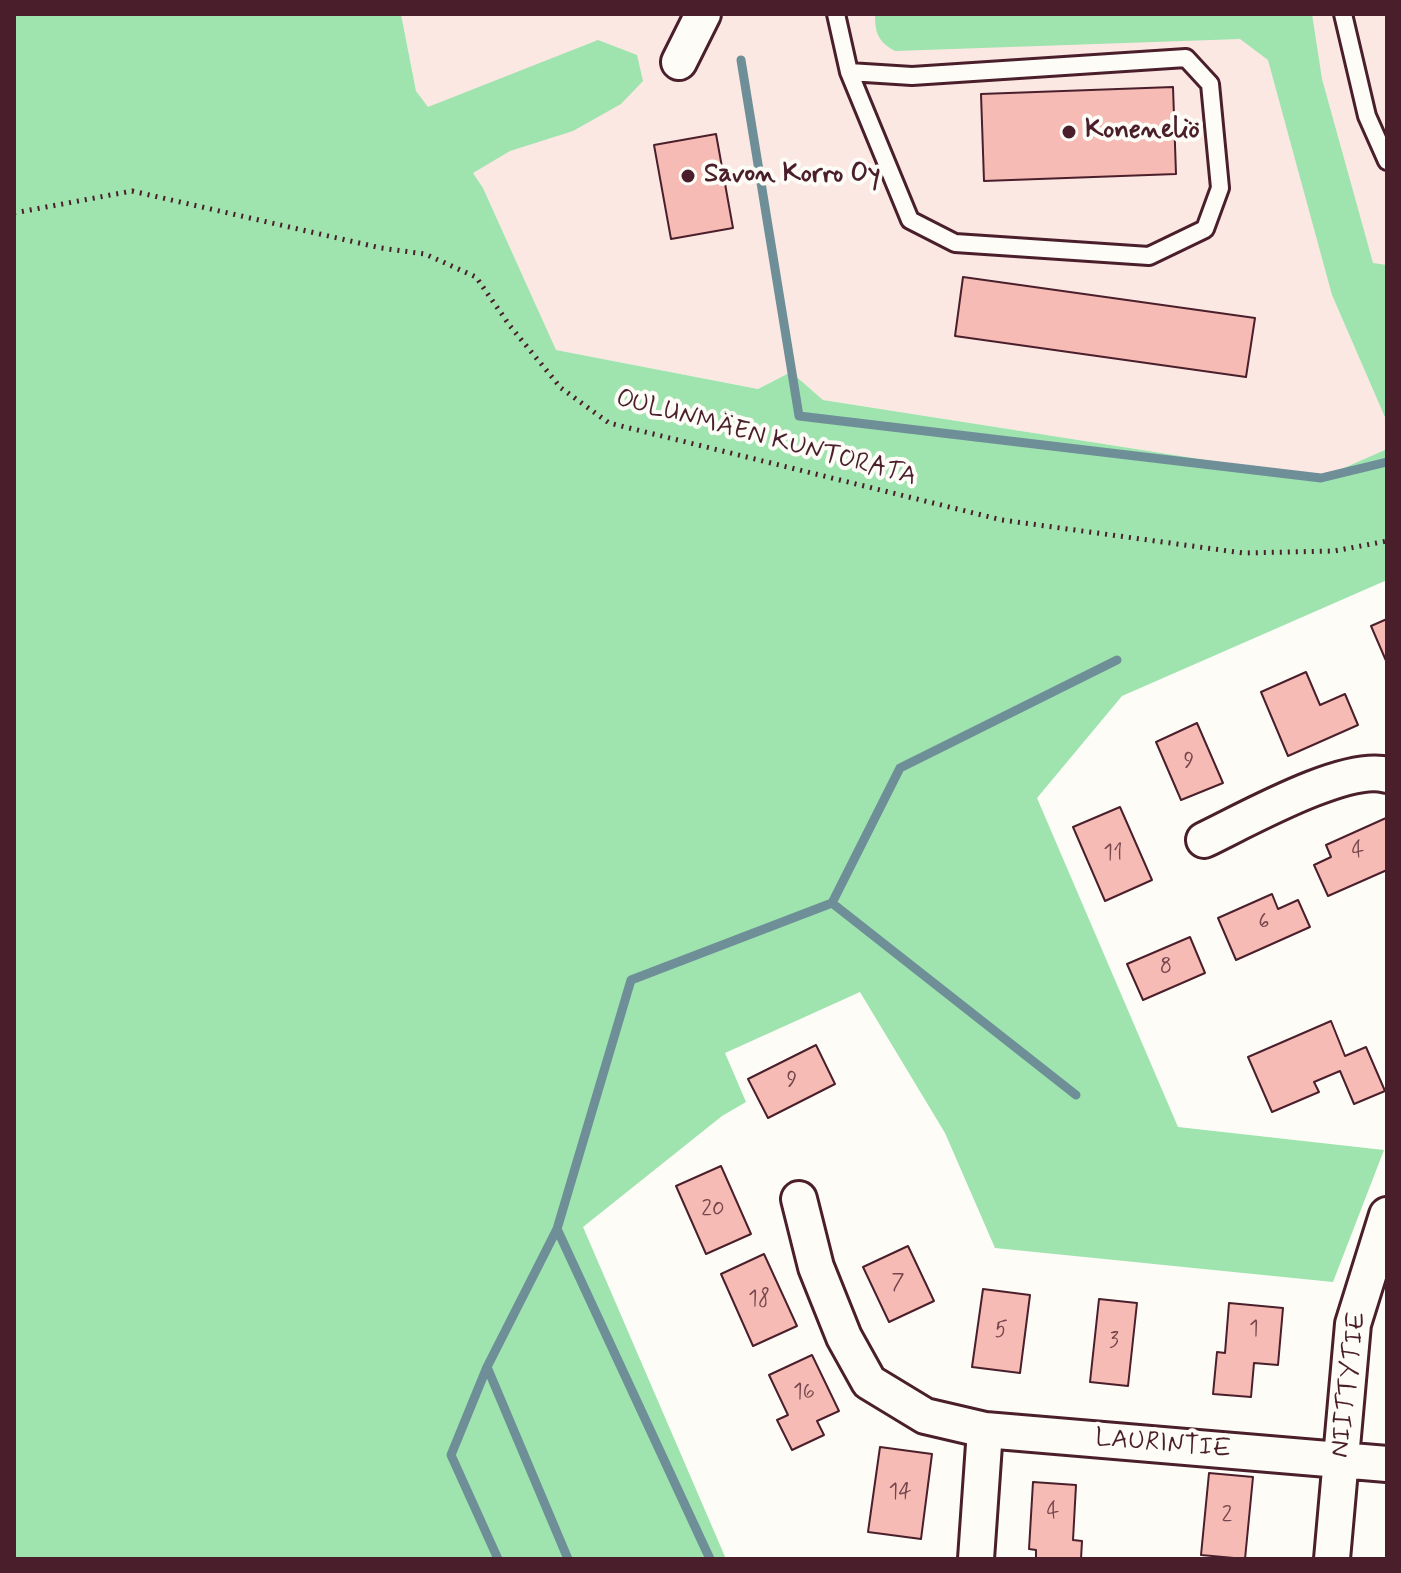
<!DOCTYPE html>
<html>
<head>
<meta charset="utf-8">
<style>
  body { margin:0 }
  #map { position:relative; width:1401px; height:1573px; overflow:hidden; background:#fdfcf7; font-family:Mynerve,sans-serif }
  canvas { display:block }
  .frame { position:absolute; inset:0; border:16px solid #4a1f2b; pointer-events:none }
</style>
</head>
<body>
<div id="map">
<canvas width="1401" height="1573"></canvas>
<div class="frame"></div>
</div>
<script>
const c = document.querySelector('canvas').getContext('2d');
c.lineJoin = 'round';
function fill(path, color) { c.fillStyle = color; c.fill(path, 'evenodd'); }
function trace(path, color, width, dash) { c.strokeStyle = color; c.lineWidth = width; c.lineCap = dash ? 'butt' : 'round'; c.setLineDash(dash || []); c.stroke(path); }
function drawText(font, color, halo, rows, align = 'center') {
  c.font = font + ' Mynerve,sans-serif'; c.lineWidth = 8; c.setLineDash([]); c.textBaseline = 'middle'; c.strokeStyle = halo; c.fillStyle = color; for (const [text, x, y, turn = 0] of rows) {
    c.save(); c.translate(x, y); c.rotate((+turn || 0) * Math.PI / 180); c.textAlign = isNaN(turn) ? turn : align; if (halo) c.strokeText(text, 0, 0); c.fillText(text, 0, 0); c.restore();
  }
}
fill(new Path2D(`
  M401,14H1387V265L1372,264L1332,295L1387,422V449L1321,478L823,400L791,372L758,389L555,350L483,188L416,91Z`), '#fbe8e3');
fill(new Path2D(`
  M14,14H401L416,91L428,107L598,40L637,55L643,81L621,104L573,131L510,151L473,173L483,188L556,350L758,389L791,372L823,400L1321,478L1387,449V580L1122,696L1037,798L1178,1127L1384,1150L1333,1282L995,1248L945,1133L860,992L725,1053L746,1102L722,1116L583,1227L726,1559H14Z
  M875,14H1312L1322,79L1373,263L1387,265V422L1332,295L1268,60L1240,39L895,51C878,42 875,33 875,14Z`), '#9fe3af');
trace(new Path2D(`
  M741,60L799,416L1321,478L1387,462
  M832,903L900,768L1117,660
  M487,1367L568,1559
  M498,1559L451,1455L487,1367L557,1229
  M710,1559L557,1229L631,980L832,903L1076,1095`), '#6f8f98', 9);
const building = new Path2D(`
  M1173,87L1176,174L984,181L981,94Z
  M716,134L733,228L671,239L654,145Z
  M963,277L1255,318L1246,377L955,336Z
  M1387,619V663L1371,626Z
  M1306,672L1320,705L1345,694L1358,725L1288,756L1261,692Z
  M1197,723L1223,783L1181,800L1156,742Z
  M1120,807L1152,880L1105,901L1073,827Z
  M1386,818L1387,870L1328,896L1314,865L1331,857L1326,845Z
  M1272,894L1278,909L1298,900L1310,927L1236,960L1218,918Z
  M1190,937L1205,973L1143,1000L1127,964Z
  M1331,1021L1345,1056L1366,1047L1385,1091L1354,1104L1340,1071L1314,1082L1319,1092L1272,1112L1248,1057Z
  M816,1045L835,1084L768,1118L748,1079Z
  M721,1166L751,1234L706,1254L676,1186Z
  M908,1246L934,1301L889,1322L863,1267Z
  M764,1254L797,1326L753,1346L721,1274Z
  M983,1289L1030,1295L1020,1373L972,1367Z
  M1099,1299L1137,1303L1128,1386L1090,1382Z
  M1229,1303L1283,1308L1278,1365L1254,1363L1251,1397L1213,1394L1217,1352L1225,1353Z
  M812,1355L839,1411L817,1421L824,1435L792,1450L777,1420L788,1415L769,1375Z
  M880,1447L932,1454L921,1539L868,1532Z
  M1209,1473L1253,1477L1245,1559L1201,1555Z
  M1033,1482L1076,1485L1073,1540L1082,1541L1081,1559H1036V1550L1029,1549Z`);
fill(building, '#f6bbb4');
trace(building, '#4a1f2b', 2);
const lane = new Path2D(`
  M836,14L849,72L910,220L955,243L1149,256L1205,229L1220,188L1210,84L1186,58L912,76L849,72
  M1343,14L1367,116L1387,161`);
const street = new Path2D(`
  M679,62L703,14
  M1204,840C1244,821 1346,763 1387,775
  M799,1199L816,1267L844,1337L869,1382L925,1416L985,1430L1387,1464
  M976,1559L985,1430
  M1332,1559L1353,1324L1387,1215`);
trace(lane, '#4a1f2b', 22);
trace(street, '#4a1f2b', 40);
trace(new Path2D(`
  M14,213L132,191L381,248L425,254L476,277L510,326L561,388L609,423L1002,520L1243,553L1334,551L1387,541`), '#4a1f2b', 5, [2, 6]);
trace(lane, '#fdfcf7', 16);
trace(street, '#fdfcf7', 34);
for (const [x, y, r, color] of [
  [1069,132,8,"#4a1f2b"],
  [688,176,8,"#4a1f2b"]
]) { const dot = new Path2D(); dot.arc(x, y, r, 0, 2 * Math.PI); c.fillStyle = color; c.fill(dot); trace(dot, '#fdfcf7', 3); }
drawText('22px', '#75464d', null, [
  ["9",1189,762],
  ["4",1358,851],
  ["11",1113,854],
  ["6",1264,923],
  ["8",1166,968],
  ["9",792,1081],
  ["20",713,1210],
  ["7",898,1284],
  ["18",759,1300],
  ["1",1254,1330],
  ["5",1001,1331],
  ["3",1114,1342],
  ["16",804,1393],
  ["14",900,1493],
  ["4",1053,1512],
  ["2",1227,1516]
]);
drawText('bold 26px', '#4a1f2b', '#fdfcf7', [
  ["Koneneliö",1085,132],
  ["Savon Korro Oy",704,176]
], 'left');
drawText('26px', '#4a1f2b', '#fdfcf7', [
  ["OULUNMÄEN KUNTORATA",766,439,15],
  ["NIITTYTIE",1350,1385,-83],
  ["LAURINTIE",1163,1445,5]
]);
</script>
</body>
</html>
